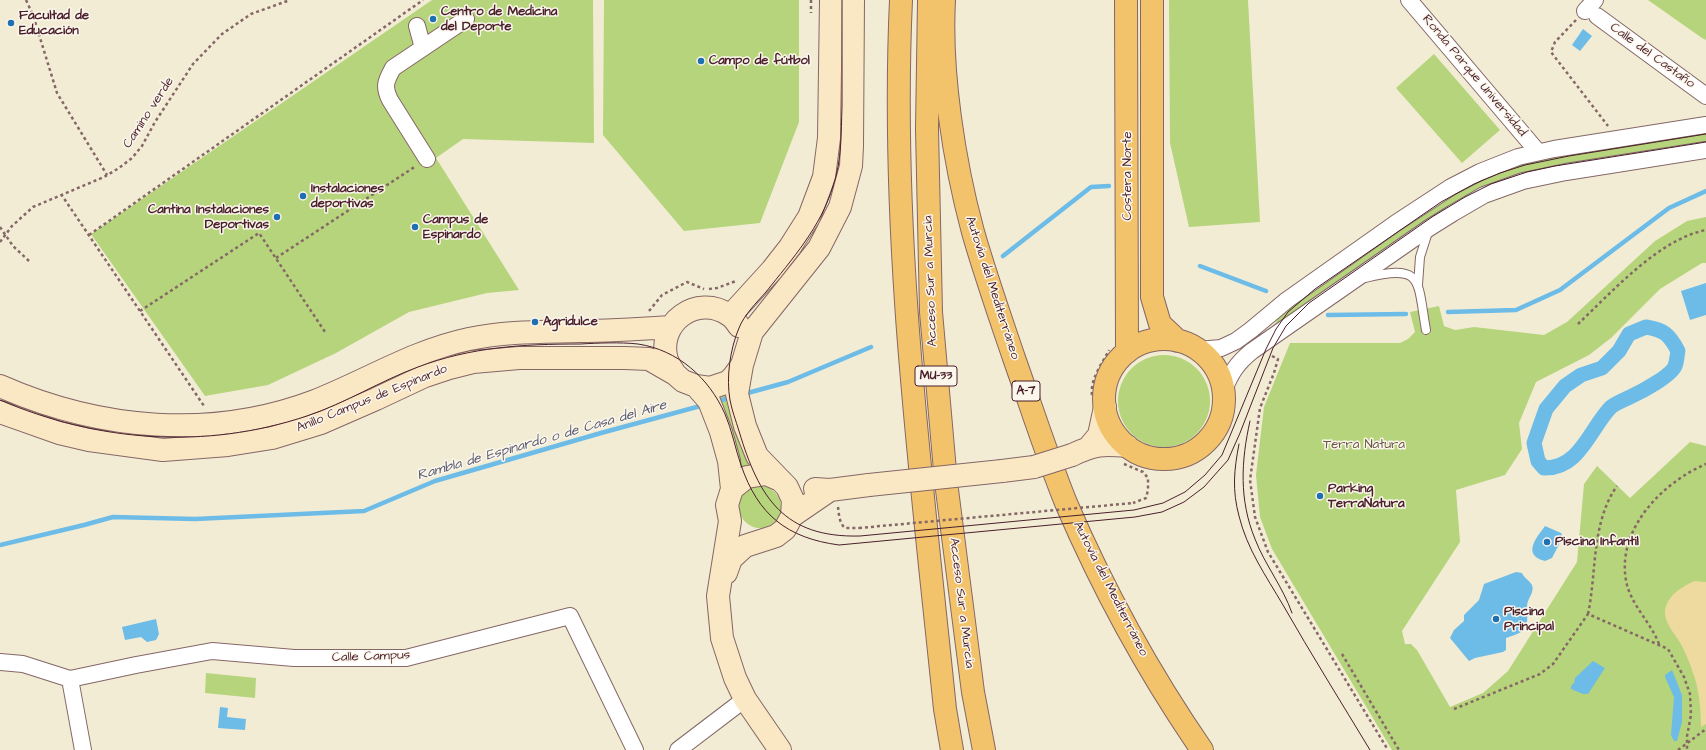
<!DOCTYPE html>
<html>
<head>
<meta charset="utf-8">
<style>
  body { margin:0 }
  canvas { display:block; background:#f2ecd5 }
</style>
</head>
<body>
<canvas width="1706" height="750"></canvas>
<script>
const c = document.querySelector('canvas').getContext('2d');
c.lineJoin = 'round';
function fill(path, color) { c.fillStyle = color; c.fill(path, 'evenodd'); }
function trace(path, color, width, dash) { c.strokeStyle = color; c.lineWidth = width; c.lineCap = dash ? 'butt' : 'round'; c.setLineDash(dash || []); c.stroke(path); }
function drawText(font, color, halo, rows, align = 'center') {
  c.font = font + ' "Architects Daughter",sans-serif'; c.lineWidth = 3; c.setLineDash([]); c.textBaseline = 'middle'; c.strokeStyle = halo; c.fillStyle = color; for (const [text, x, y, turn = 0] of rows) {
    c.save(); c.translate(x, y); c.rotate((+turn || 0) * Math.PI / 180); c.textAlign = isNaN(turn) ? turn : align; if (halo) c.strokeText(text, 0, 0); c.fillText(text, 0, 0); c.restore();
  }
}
fill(new Path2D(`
  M432,0H593L594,143L463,139L436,158L519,290L487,293L409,312L336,353L268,385L205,396L91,234Z
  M604,0H799V122L760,223L684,231L603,135Z
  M1169,0H1248L1260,222L1189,227L1170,143Z
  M1648,0H1706V40L1702,38Z
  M1434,54L1500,130L1462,163L1396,88Z
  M1706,129V146L1509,182L1270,334L1278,318L1291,303L1445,194L1512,164Z
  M1706,217V263H1702L1660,289L1611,338L1589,355L1536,382L1519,423L1522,449L1505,475L1456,490L1460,542L1402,631L1405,644H1411L1417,650L1450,707L1483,693L1508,671L1577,562L1584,484L1597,466L1630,498L1690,442L1706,446V750H1392L1272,549L1260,517L1256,475L1264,407L1290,343H1400L1408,339L1415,332L1410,312L1439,306L1444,326L1455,330L1474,327L1544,335L1567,322L1655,241L1687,221Z
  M1118 401a46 46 0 1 1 92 0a46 46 0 1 1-92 0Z
  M733,385L756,466L738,472L709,392Z
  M739 507a21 21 0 1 1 42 0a21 21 0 1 1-42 0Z
  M206,673L256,678L255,698L205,693Z`), '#b6d47b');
fill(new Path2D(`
  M1694,581L1706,582V724L1701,727C1701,708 1699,688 1692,670C1689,661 1685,652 1681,644C1675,634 1664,623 1665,611C1667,595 1682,587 1694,581Z`), '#eeda9e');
fill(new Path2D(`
  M1583,29L1592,36L1580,51L1572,45Z
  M1706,283V315L1690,320L1681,291Z
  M1545,526L1561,533L1563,537L1552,558L1545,561C1521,555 1537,537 1545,526Z
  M1516,572L1522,573C1524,578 1529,580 1532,585C1535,592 1527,599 1527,606C1526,614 1530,623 1523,630C1520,634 1511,636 1506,638V650L1503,652L1475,658L1469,661L1450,638L1454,630L1464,621V615L1479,600L1484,584Z
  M156,619L159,634L156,640L147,642L141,637L125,640L122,627Z
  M1593,661L1605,668L1588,694H1583L1571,689V686L1574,683L1575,678Z
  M1672,670L1682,695V722L1677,741H1674L1671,735L1674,697L1665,677V675Z
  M220,707L228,708L227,717L246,719L245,730L218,728Z`), '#6dbce7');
trace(new Path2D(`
  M1003,256L1091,187L1109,186
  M1200,266L1266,291
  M1448,312L1516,310L1560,290L1669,208L1706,191
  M1328,315L1406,314
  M744,394L788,382L871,347
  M715,402L733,397
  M0,545L84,525L113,517L195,519L364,511L435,481L601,433L704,405`), '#6dbce7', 4.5);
trace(new Path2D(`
  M1646,327C1664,330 1669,334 1678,351C1677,355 1677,361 1675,366C1671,376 1641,392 1630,397C1624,400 1616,403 1611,407C1590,428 1580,469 1544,468L1538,461L1534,443L1546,409L1565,386L1581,375L1602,368L1619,351L1629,334Z`), '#6dbce7', 15);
const lane = new Path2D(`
  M1365,278C1424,263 1417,280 1426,330
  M1418,285L1420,257L1428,232`);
const street = new Path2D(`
  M1409,0L1538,152
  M1585,11L1595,0
  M1597,16L1706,96
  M417,26L423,48
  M427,159L390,100C383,86 386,81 393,68L466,19
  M1198,350L1221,348L1236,341L1251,330L1287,300L1396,223L1451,187L1480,172L1518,157L1554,149L1706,125
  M1223,392C1231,373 1236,364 1252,351L1429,228L1453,213L1484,195L1523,181L1566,172L1706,150
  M0,662L23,664L70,679L136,665L212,651L294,658H406L570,616L635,750
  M70,679L83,750
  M678,750L745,699`);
const secondary = new Path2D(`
  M731,315L772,270L790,247L809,217L824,177L829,138L831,0
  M742,365L737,394L745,426L757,456L787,487L793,500L792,516
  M675,374C672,369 669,365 667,360C656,323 697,293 729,315C733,317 736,322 739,326
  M0,386C100,430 212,440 315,401C368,380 413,351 469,339C506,331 543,332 580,331C610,331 640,329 670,327
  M696,386L709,401L721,432L729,461L732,489L727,505L730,521L718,596L722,638L735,678L745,699L780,750
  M0,412L59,433L89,440L163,450L228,445L272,438L321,423L376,399L425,376L449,368L473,362L519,358H625L649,359L675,374L683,381L696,386L710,388L728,382L733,377L742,365L752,332L819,248L840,207L851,166L852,146L853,0
  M1090,446L1099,435L1105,407
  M1072,455C1095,444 1102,444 1127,446
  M1002,471L1034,467
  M732,489L747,477L766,474L780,480
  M815,489L830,490L869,485
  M726,573L731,559L745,546L776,536L785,529L792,516L830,490`);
const primary = new Path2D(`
  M1126,0L1127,352
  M1152,0V297L1160,324L1178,341
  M1104 399a60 60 0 1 1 120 0a60 60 0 1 1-120 0Z`);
const highway = new Path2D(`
  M901,0C890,237 921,474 945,709L952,750
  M944,0C940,72 954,162 973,232C985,274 1000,317 1014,358C1031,406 1047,456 1066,503C1103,589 1149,673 1202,750
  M929,1L927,129L931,312L946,482L973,692L984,750`);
trace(lane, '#856766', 10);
trace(street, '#856766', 18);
trace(secondary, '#856766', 24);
trace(primary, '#856766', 24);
trace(highway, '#856766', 24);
trace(new Path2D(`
  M26,0L33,15L57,93L107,175
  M811,0V13
  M1576,20L1555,42L1551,52L1608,126
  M61,194L204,406
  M0,227L13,246L29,261
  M89,235L423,0
  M0,242L12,226L33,207L104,177L119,168L132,158L142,146L155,122L193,64L222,34L251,14L290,0
  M276,258L416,166
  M709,289L717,288L736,281
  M140,311L259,233L325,332
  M649,311L662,295L687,282L704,289
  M1578,324C1612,292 1659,239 1706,230
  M1272,356L1278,359L1274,373L1260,408L1250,480L1255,517L1268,552L1388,750
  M1092,395C1090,379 1102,364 1109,350
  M1124,464L1143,472L1148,478V490L1146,498L1133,503
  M838,507C839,514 839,523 845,528H859
  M1588,614C1597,571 1591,523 1617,486
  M1659,644C1651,623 1633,607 1627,585C1614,532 1661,483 1706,464
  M1342,654L1399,750
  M1454,709L1540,674L1553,664L1588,614L1668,649L1684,677L1690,694L1691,715L1687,736V750`), '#856766', 2.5, [3, 3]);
trace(lane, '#fff', 8);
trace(street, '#fff', 16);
trace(secondary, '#fae7c3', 22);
trace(primary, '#f2c36a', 22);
trace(highway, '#f2c36a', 22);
trace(new Path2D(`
  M842,0C842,35 842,71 842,106C841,134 842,160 833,186C821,227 792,259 766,292C757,302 744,315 739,328C730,349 726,378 730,400C732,411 736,421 739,431C759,498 784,538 860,536L1134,510L1163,503L1185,492L1205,475L1222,455L1266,349L1276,329L1288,312L1315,289L1441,202L1474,184L1500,173L1525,165L1569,156L1706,134
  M0,400C98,442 205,450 307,416C346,403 380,381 418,367C471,347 523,344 580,344C599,343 619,342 638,344C678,350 709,378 725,414C732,430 735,448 741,465C758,515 787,538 839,545L1135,517L1162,512L1184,502L1204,487L1228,460L1240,433L1273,348L1286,326L1309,303L1432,217L1465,197L1491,184L1527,172L1555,166L1706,142
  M1250,421C1241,461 1239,500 1255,539C1265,565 1283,587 1292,613
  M1239,444C1234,470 1232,490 1239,516C1247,549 1266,576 1283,605C1311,654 1341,702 1370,750`), '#4a1f2b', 1);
const secondaryBridge = new Path2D(`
  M1034,467L1072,455
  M869,485L1002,471`);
trace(secondaryBridge, '#856766', 24, []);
trace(new Path2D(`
  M859,528L1133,503
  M1678,750L1706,729`), '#856766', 2.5, [3, 3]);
trace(secondaryBridge, '#fae7c3', 22);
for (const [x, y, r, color] of [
  [433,19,4,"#1f6fb2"],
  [11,23,4,"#1f6fb2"],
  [701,61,4,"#1f6fb2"],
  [303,196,4,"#1f6fb2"],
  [277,217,4,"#1f6fb2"],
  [415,227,4,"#1f6fb2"],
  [535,322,4,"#1f6fb2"],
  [1320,496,4,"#1f6fb2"],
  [1547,542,4,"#1f6fb2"],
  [1496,619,4,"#1f6fb2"]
]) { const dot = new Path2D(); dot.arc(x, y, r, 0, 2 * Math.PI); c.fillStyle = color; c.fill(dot); trace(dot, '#fbf7ec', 1.5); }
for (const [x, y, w] of [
  [936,376,42],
  [1026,391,28]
]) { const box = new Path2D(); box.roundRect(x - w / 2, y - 10, w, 20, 3); c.fillStyle = '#fbf7ec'; c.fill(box); trace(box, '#4a1f2b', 1); }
drawText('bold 12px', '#4a1f2b', null, [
  ["MU-33",936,376],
  ["A-7",1026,391]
]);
drawText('bold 13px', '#4a1f2b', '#fbf7ec', [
  ["Centro de Medicina",441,12],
  ["del Deporte",441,27],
  ["Facultad de",19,16],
  ["Educación",19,31],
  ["Campo de fútbol",709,61],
  ["Instalaciones",311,189],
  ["deportivas",311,204],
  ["Cantina Instalaciones",269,210,"right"],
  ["Deportivas",269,225,"right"],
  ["Campus de",423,220],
  ["Espinardo",423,235],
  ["Agridulce",543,322],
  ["Parking",1328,489],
  ["TerraNatura",1328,504],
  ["Piscina Infantil",1555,542],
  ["Piscina",1504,612],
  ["Principal",1504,627]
], 'left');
drawText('13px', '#4a1f2b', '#fbf7ec', [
  ["Calle del Castaño",1652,56,36],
  ["Ronda Parque Universidad",1474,76,50],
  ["Camino verde",149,113,-57],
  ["Costera Norte",1128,176,-90],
  ["Acceso Sur a Murcia",931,281,-92],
  ["Autovía del Mediterráneo",992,288,72],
  ["Anillo Campus de Espinardo",372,399,-22],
  ["Autovía del Mediterráneo",1110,589,63],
  ["Acceso Sur a Murcia",961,603,83],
  ["Calle Campus",371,657,-2]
]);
drawText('13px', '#6a5543', '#fbf7ec', [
  ["Terra Natura",1364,445]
]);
drawText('italic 14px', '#56566d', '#fbf7ec', [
  ["Rambla de Espinardo o de Casa del Aire",542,441,-16]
]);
</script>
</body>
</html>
